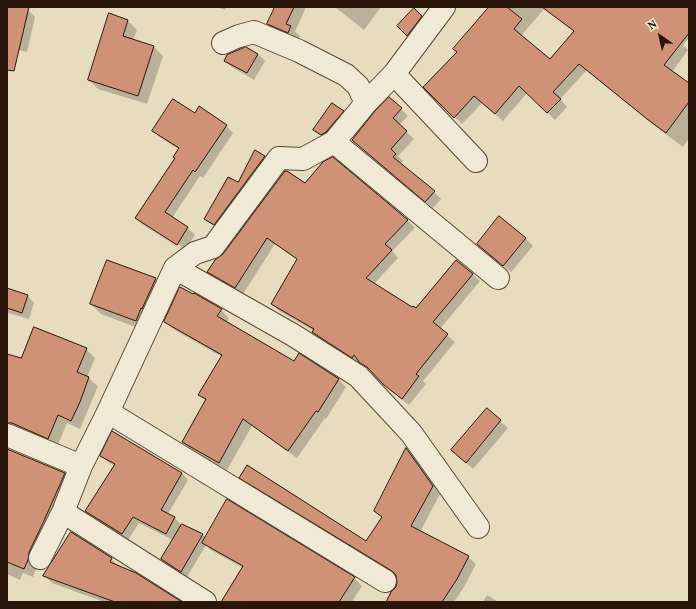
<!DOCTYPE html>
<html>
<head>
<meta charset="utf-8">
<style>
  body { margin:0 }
  #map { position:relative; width:696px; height:609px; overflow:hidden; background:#e7ddbe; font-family:Vollkorn,serif }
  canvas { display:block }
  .frame { position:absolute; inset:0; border:8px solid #29150a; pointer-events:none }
  .north { position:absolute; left:640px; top:16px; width:40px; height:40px; -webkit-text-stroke:3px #efe9d5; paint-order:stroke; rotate:326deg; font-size:11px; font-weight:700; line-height:16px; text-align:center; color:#29150a }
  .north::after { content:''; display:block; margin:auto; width:14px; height:18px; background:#29150a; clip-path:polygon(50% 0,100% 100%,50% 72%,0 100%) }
</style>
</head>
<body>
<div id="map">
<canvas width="696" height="609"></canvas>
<div class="frame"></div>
<div class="north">N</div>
</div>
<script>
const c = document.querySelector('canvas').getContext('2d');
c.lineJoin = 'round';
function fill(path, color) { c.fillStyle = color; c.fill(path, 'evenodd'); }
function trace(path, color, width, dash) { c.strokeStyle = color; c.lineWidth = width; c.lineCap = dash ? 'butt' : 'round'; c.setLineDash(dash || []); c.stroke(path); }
fill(new Path2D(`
  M7,7H15L28,10L35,17L27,52L7,47Z
  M216,7H226L225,10Z
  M276,7H306L295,32L300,36L297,41L277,33L268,24Z
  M335,7H381L364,30Z
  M490,7H689V38L683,45L688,50L672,72L689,84V138L683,147L655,126L587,70L560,99L567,107L555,120L527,93L503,121L482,103L462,124L425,87L458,52ZM544,9L575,32L550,61L521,36Z
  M414,9L425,20L411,38L398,26Z
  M110,14L128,21L137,30L133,40L154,47L163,56L147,104L98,89L89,80Z
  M246,48L258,54L265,61L254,80L232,67L225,61Z
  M401,109L408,116L399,125L414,139L398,156L403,161L400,164L434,192L441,199L433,208L360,147L353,140Z
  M343,111L346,115L325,138L318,133Z
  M226,126L233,133L203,178L200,176L172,218L188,228L195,235L184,251L143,225L136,218L176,158L180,150L161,138L154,131ZM143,222L182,247L180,248L143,224Z
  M264,157L267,160L218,227L209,222L205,219L238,184Z
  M305,184L407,220L415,228L392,251L398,258L374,284L416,310L472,274L480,281L440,329L455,342L423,381L426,384L409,405L392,392L374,374L361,362L360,364L321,339L314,332V331L279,311L272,303L298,260L275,244L243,294L216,279L208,272Z
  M500,217L526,239L533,246L511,272L485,251L478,244Z
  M107,261L156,279L166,290L146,331L101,314L91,304Z
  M7,289L28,296L34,303L29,319L8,313L7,317Z
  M194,294L221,310L229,318L226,323L294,362L338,379L346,387L326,419L325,418L297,458L252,426L227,470L191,450L183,442L206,401L199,394L222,357L173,329L165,321Z
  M86,349L95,358L87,377L98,386L80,429L67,423L57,447L7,435V395Z
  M487,409L508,428L473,469L459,457Z
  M113,433L182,473L188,480L168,514L175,518L181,525L203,535L206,538L354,578L362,586L352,602H222L243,568L211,550L206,545L187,577L168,565L162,559L173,540L139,523L128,540L92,517L86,511L115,466L108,462L101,456Z
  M406,449L414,457L440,494L420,532L468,557L476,564L464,587L454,602H387L397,588L398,581L397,576L248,485L241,477L366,542L383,518L375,511Z
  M7,450L64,474L73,483L37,562L36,569L33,577L23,573L20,580L7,574Z
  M111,559L119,566L178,602H104L52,583L45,576Z
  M487,595L498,602H483Z`), '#0003');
const building = new Path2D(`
  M7,7H29L14,71L7,70Z
  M275,7H294L286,24L291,26L288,33L267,24Z
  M489,7H507L522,19L514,29L550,59L574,31L542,7H689V33L664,65L689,83V102L666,133L647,119L579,64L553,92L561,99L547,113L519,86L495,114L474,96L454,118L423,87L457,52L453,49Z
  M414,8L422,16L407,36L397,26Z
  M109,13L128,20L123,36L154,46L138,96L88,80Z
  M246,47L258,54L247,73L224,61L227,55Z
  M389,97L402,108L393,118L407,131L391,149L396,154L393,157L435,191L425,202L352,140L375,111Z
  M173,99L195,113L199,106L227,125L195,172L193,170L165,212L188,227L177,245L135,218L175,158L173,157L179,148L152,131Z
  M332,103L344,111L326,132L321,135L313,130Z
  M255,150L265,156L214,225L204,219L228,177L238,182Z
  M333,157L408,220L385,244L392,250L366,278L412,307L413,306L416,308L456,260L473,274L433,322L448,334L416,374L419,376L402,399L384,385L367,367L360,363L354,355L352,358L312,332L314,329L271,304L297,259L267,238L235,288L207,272L215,260L223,254L285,171H287L305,183L323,162Z
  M499,216L526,238L503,266L477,244Z
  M107,260L156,278L142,309L141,308L136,321L90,304Z
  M180,287L193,294L194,293L222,309L217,316L294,361L299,353L339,379L318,412L316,411L288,451L243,419L219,463L182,442L206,399L198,395L222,355L164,322Z
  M7,288L28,295L22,313L7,308Z
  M34,327L87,348L77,372L89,377L80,402L71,421L58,415L48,439L12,423H7V354L21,358Z
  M487,408L501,420L466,463L451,450Z
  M112,431L182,473L161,510L175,517L166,534L133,517L122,534L85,511L115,464L100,456Z
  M406,448L433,486L411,526L469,556L457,579L442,602H386L391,592L396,587L397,582L396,575L392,571L239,478L247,465L366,541L382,517L374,511Z
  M7,449L65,473L43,523L29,552L28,560L24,569L7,562Z
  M227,499L355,577L339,602H221L243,566L202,543Z
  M182,524L203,534L181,572L161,559Z
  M71,532L112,558L110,562L136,573L182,602H115L43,576Z`);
fill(building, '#cf9277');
trace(building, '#29150a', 1);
const minor = new Path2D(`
  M223,43L239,36L254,32L299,51L346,75L358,86L366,103
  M394,74L476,161
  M334,142L498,278
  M175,268L293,335L358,376L411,433L478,527
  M108,412L385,581
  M7,435L81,466L108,412L175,268L195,253L213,247L279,158L303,159L334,142L366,103L394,74L444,7
  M63,512L205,602
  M40,558L63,512L81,466`);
trace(minor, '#584737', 24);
trace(minor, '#efe9d5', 22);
</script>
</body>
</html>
